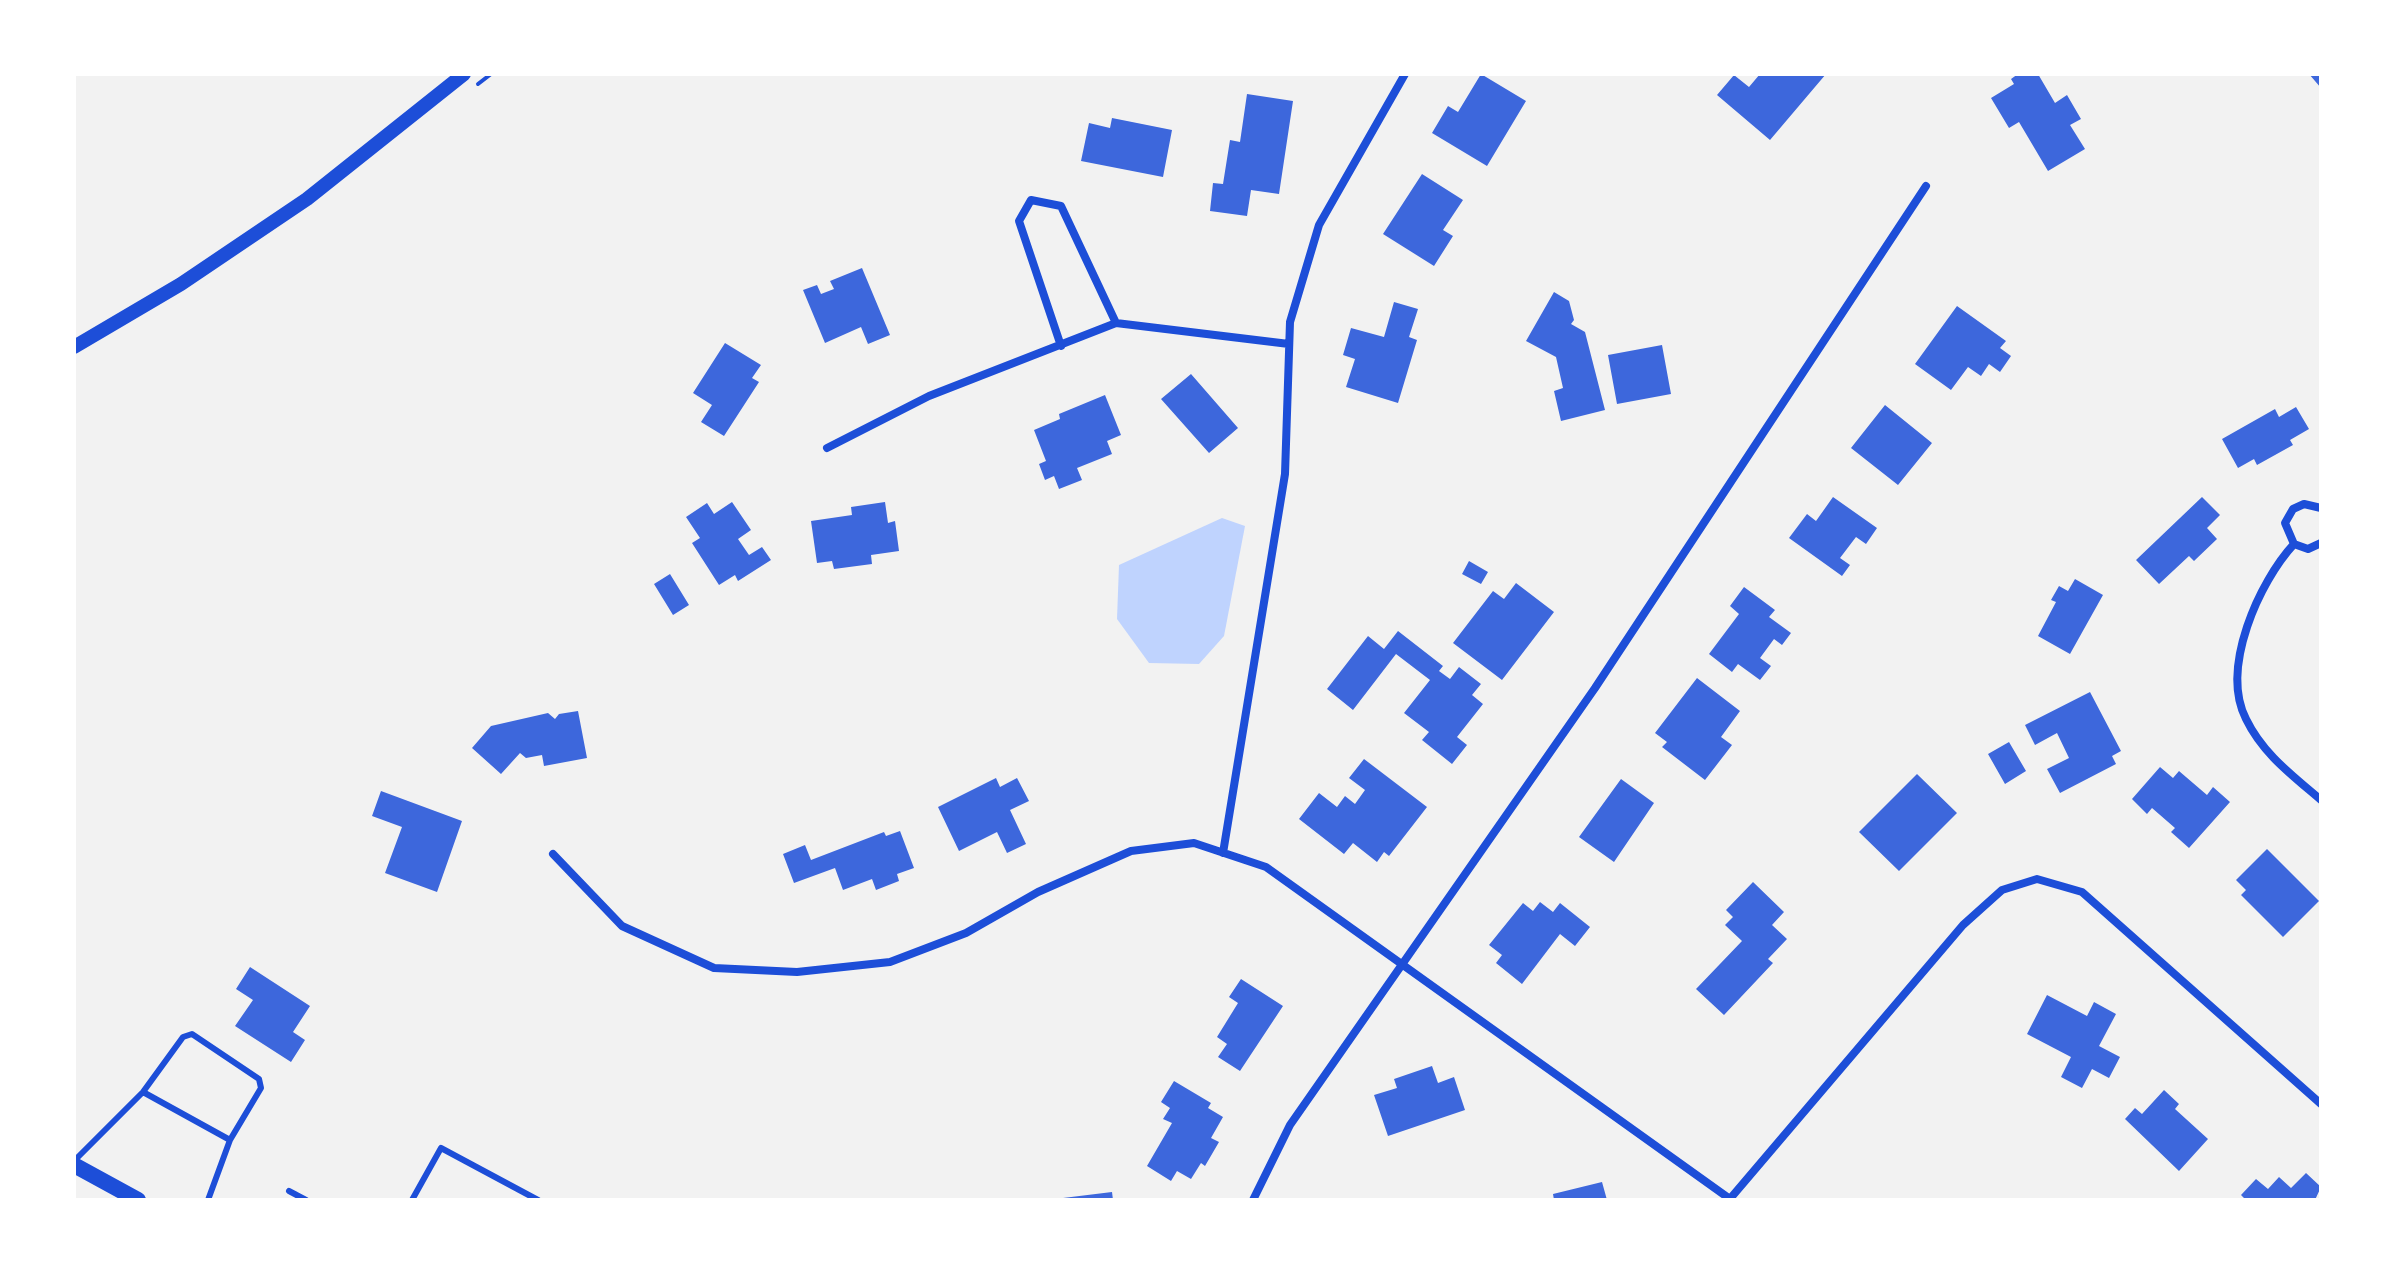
<!DOCTYPE html>
<html>
<head>
<meta charset="utf-8">
<style>
  body { margin:0 }
  #map { position:relative; width:2395px; height:1274px; overflow:hidden; background:#f2f2f2; font-family:"Zilla Slab",serif }
  canvas { display:block }
  .frame { position:absolute; inset:0; border:76px solid #fff; pointer-events:none }
</style>
</head>
<body>
<div id="map">
<canvas width="2395" height="1274"></canvas>
<div class="frame"></div>
</div>
<script>
const c = document.querySelector('canvas').getContext('2d');
c.lineJoin = 'round';
function fill(path, color) { c.fillStyle = color; c.fill(path, 'evenodd'); }
function trace(path, color, width, dash) { c.strokeStyle = color; c.lineWidth = width; c.lineCap = dash ? 'butt' : 'round'; c.setLineDash(dash || []); c.stroke(path); }
fill(new Path2D(`
  M1222,518L1245,526L1224,636L1199,664L1149,663L1117,619L1119,565Z`), '#bfd3fe');
fill(new Path2D(`
  M1481,74L1526,101L1487,166L1432,133L1448,106L1458,112Z
  M1760,74H1826L1770,140L1717,95L1734,75L1749,87Z
  M2018,74H2038L2055,103L2067,95L2081,119L2070,125L2085,149L2048,171L2019,122L2009,128L1991,98L2014,84L2011,79Z
  M2309,74H2321V88Z
  M1247,94L1293,101L1279,194L1251,190L1247,216L1210,211L1213,183L1223,184L1230,140L1240,142Z
  M1112,118L1172,130L1163,177L1081,161L1089,123L1110,128Z
  M1422,174L1463,200L1443,230L1453,236L1434,266L1383,234Z
  M862,268L890,335L868,344L861,327L825,343L803,290L817,285L821,294L834,289L830,281Z
  M1554,292L1569,301L1574,320L1571,324L1585,332L1605,410L1561,421L1554,391L1563,388L1556,357L1526,341Z
  M1394,302L1418,309L1409,337L1417,340L1398,403L1346,387L1355,359L1343,355L1351,328L1384,337Z
  M1957,306L2006,341L2000,348L2011,356L2000,372L1989,364L1981,376L1968,367L1951,390L1915,364Z
  M725,343L761,365L752,378L759,382L724,436L701,422L712,405L693,393Z
  M1662,345L1671,394L1617,404L1608,355Z
  M1191,374L1238,428L1209,453L1161,399Z
  M1105,395L1121,435L1107,441L1112,454L1077,468L1082,480L1059,489L1054,476L1045,480L1039,464L1046,461L1034,430L1060,419L1059,414Z
  M1885,405L1932,443L1898,485L1851,448Z
  M2296,407L2309,429L2290,440L2293,445L2257,465L2254,459L2238,468L2222,439L2275,409L2279,417Z
  M1833,497L1877,528L1866,544L1856,537L1840,558L1850,565L1842,576L1789,538L1807,514L1816,521Z
  M2202,497L2220,515L2207,528L2217,539L2194,561L2189,556L2159,584L2136,560Z
  M732,502L751,530L738,539L749,555L762,547L771,560L738,581L735,575L719,585L692,543L700,538L686,517L707,503L714,514Z
  M885,502L888,523L895,521L899,551L871,555L872,564L834,569L832,561L817,563L811,521L852,515L851,507Z
  M1469,561L1488,572L1481,584L1462,574Z
  M670,574L689,605L673,615L654,584Z
  M2075,579L2103,595L2070,654L2038,636L2056,602L2051,600L2059,586L2068,591Z
  M1516,583L1554,612L1502,680L1453,643L1493,591L1504,599Z
  M1744,587L1775,610L1769,617L1791,633L1782,645L1774,639L1760,658L1771,666L1760,680L1738,664L1732,672L1709,654L1739,614L1730,606Z
  M1398,631L1443,666L1439,671L1450,679L1459,667L1481,684L1472,695L1483,704L1457,737L1467,745L1452,764L1422,740L1429,732L1404,713L1430,680L1396,654L1353,710L1327,689L1368,636L1384,649Z
  M1697,678L1740,711L1721,737L1732,745L1705,780L1662,747L1667,742L1655,733Z
  M2090,692L2121,751L2112,756L2116,764L2060,793L2047,769L2069,758L2057,733L2035,745L2025,725Z
  M578,711L587,758L544,766L542,755L526,758L520,753L501,774L472,748L491,726L548,713L555,719L559,714Z
  M2009,742L2026,771L2005,784L1988,754Z
  M1364,759L1427,807L1389,856L1384,852L1377,862L1353,843L1344,854L1299,819L1319,793L1337,807L1345,796L1355,804L1365,790L1349,778Z
  M2160,767L2173,778L2179,771L2207,795L2213,787L2230,802L2189,848L2171,832L2175,828L2152,808L2147,814L2132,799Z
  M1917,774L1957,813L1899,871L1859,832Z
  M996,778L1000,787L1017,778L1029,801L1010,810L1026,844L1007,853L997,832L959,851L938,807Z
  M1621,779L1654,803L1614,862L1579,837Z
  M381,791L462,821L437,892L385,873L402,827L372,816Z
  M900,831L914,868L897,874L899,881L876,890L872,879L843,890L835,868L794,883L783,854L805,845L811,860L884,832L886,836Z
  M2267,849L2319,901L2283,937L2241,895L2246,890L2236,880Z
  M1753,882L1784,912L1772,925L1787,939L1768,959L1773,963L1724,1015L1696,989L1742,941L1725,925L1733,917L1726,910Z
  M1540,902L1553,912L1560,903L1590,927L1575,946L1560,934L1522,984L1496,963L1502,955L1489,945L1523,903L1533,911Z
  M250,967L310,1006L293,1032L305,1040L291,1062L235,1026L253,1000L236,989Z
  M1241,979L1283,1006L1240,1071L1218,1057L1227,1044L1217,1037L1238,1003L1229,997Z
  M2047,995L2087,1016L2094,1002L2116,1014L2099,1046L2120,1057L2109,1078L2092,1069L2082,1088L2061,1077L2071,1057L2027,1034Z
  M1432,1066L1438,1083L1454,1077L1465,1110L1388,1136L1374,1095L1397,1088L1394,1079Z
  M1174,1081L1211,1103L1208,1108L1223,1117L1211,1138L1219,1142L1205,1166L1201,1163L1191,1179L1177,1171L1171,1181L1147,1166L1172,1123L1163,1119L1170,1108L1161,1102Z
  M2164,1090L2179,1104L2175,1109L2208,1139L2179,1171L2125,1119L2135,1108L2142,1114Z
  M2306,1173L2321,1187L2315,1200H2246L2241,1195L2256,1179L2268,1189L2279,1177L2291,1188Z
  M1602,1182L1607,1200H1554L1553,1194Z
  M1112,1192L1113,1200H1063V1198Z`), '#3d67dc');
trace(new Path2D(`
  M478,84L491,74`), '#1d4ed8', 4);
trace(new Path2D(`
  M143,1092L230,1140
  M74,1161L143,1092L183,1037L192,1034L259,1079L261,1088L230,1140L208,1200
  M289,1191L306,1200
  M412,1200L441,1148L538,1200`), '#1d4ed8', 6);
trace(new Path2D(`
  M1061,346L1019,221L1031,200L1061,206L1116,323
  M827,448L929,396L1116,323L1289,344
  M2321,508L2304,504L2293,509L2285,523L2294,544L2308,549L2321,543
  M2294,544C2259,582 2220,668 2246,719C2263,754 2292,775 2321,800
  M1223,853L1285,474L1290,322L1319,225L1405,74
  M553,854L622,926L714,968L797,972L890,962L966,933L1038,892L1131,851L1194,843L1266,867L1730,1199
  M1253,1200L1290,1125L1595,688L1926,186
  M1729,1200L1963,925L2002,890L2037,879L2082,892L2321,1104`), '#1d4ed8', 8);
trace(new Path2D(`
  M74,347L181,284L307,199L464,74`), '#1d4ed8', 14);
trace(new Path2D(`
  M74,1165L138,1200`), '#1d4ed8', 16);
</script>
</body>
</html>
